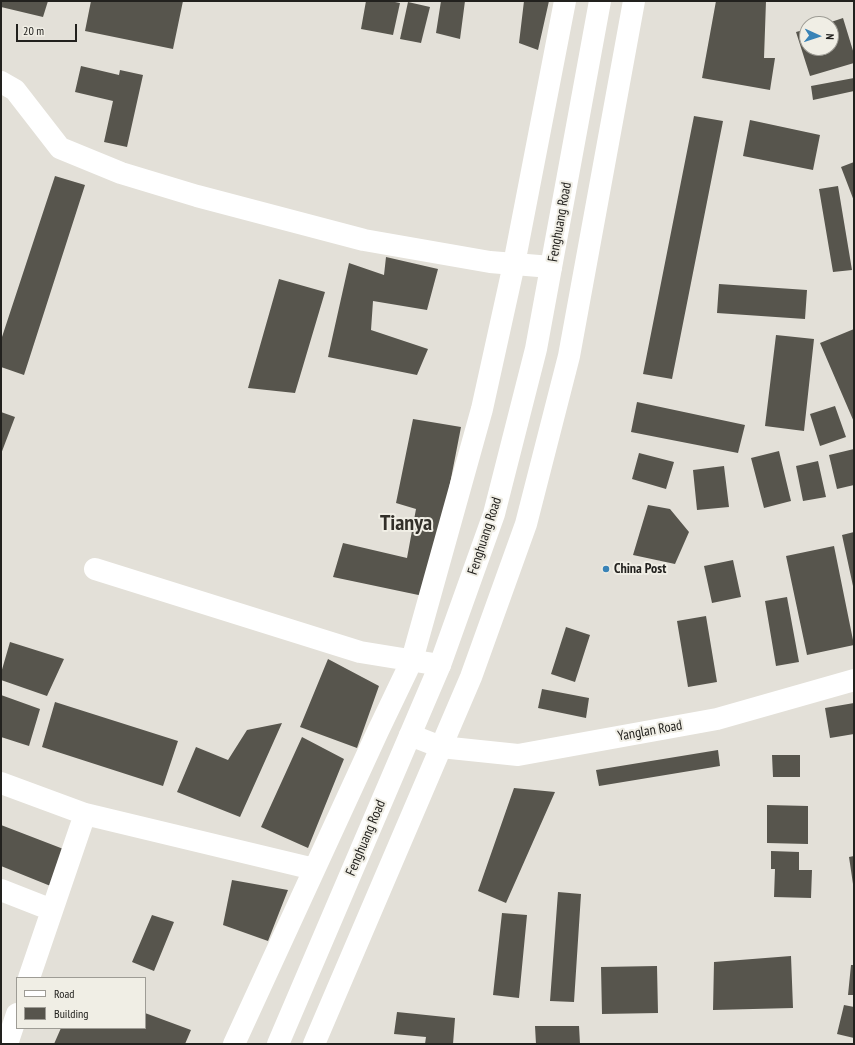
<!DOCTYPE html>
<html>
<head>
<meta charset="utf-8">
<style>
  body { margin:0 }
  #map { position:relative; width:855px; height:1045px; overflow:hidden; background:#e3e0d8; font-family:"PT Sans Narrow",sans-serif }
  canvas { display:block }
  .frame { position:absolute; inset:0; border:2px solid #22211e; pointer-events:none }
  .legend { position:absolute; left:16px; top:977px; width:130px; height:52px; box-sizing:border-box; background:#f0eee5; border:1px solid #9e9c95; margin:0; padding:5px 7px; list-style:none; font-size:12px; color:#22211e }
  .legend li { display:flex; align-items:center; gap:8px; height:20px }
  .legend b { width:20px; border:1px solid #9e9c95 }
  .north { position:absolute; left:799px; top:16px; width:40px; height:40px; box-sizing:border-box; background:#f0eee5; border:1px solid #9e9c95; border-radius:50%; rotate:93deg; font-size:11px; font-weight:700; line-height:16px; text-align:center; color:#22211e }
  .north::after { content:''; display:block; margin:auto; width:14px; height:18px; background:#3983b7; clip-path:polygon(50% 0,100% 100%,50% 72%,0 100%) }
  .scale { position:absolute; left:16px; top:24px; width:61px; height:18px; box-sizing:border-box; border:2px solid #22211e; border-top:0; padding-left:5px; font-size:12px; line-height:14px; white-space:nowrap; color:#22211e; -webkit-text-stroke:3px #f0eee5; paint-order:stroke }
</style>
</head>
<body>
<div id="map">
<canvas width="855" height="1045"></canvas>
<div class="frame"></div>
<ul class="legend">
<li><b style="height:5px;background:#fff"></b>Road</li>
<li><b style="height:11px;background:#57554d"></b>Building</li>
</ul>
<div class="north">N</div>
<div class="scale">20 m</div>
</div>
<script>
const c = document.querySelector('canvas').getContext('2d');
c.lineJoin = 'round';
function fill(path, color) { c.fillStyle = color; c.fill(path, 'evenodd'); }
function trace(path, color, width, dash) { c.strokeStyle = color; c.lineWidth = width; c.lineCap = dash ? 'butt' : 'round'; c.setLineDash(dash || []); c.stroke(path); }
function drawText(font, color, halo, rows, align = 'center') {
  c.font = font + ' "PT Sans Narrow",sans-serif'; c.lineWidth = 4; c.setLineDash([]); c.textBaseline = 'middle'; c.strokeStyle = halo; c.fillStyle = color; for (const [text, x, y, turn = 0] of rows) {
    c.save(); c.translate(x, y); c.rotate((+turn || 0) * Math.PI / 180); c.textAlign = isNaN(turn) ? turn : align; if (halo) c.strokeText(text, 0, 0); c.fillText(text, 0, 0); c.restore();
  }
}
fill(new Path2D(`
  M1,1H48L43,17L1,7Z
  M91,1H183L173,49L85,31Z
  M366,1H390L400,3L393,35L361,29Z
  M441,1H465L460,39L436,33Z
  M524,1H549L538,50L519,43Z
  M716,1H766L764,58H775L770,90L702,78Z
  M408,2L430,7L421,43L400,39Z
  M843,18L854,54V63L810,76L796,32L807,29V48H831V24H825Z
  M81,66L119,75L120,70L143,75L127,147L104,142L113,101L75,92Z
  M854,78V91L813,100L811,86Z
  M694,116L723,121L672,379L643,374Z
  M750,120L820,135L813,170L743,156Z
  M854,162V201L841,167Z
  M55,176L85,185L24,375L1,367V340Z
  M838,186L852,270L833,272L819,189Z
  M386,257L438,269L427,310L373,301L371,330L428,349L417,375L328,357L349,263L384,275Z
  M279,279L325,292L295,393L248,388Z
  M719,284L807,290L805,319L717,313Z
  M854,329V422L820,343Z
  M776,335L814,339L804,431L765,426Z
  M637,402L745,425L738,453L631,432Z
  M835,406L846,437L820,446L810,414Z
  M1,412L15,417L1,454Z
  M413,419L461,427L428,597L333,577L343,543L407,558L416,509L396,503Z
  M854,449V485L837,489L829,455Z
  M779,451L791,501L764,508L751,458Z
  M639,453L674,462L666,489L632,479Z
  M818,461L826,497L803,501L796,466Z
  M724,466L729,507L697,510L693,470Z
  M648,505L670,509L689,532L675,564L633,555Z
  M854,532V586H853L842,535Z
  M834,546L854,645L807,655L786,556Z
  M733,560L741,597L712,603L704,566Z
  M787,597L799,662L776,666L765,601Z
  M706,616L717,682L688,687L677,621Z
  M566,627L590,635L575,682L551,674Z
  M10,642L64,659L47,696L1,680V673Z
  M328,659L379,686L357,748L300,727Z
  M542,689L589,698L586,718L538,708Z
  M1,695L40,709L29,746L1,737Z
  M55,702L178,741L163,786L42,747Z
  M854,703V734L830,738L825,708Z
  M282,723L240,817L177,792L196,747L228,760L247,730Z
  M302,737L344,759L308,848L261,827Z
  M718,750L720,766L599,786L596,770Z
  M772,755H800V777H773Z
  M514,788L555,792L506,903L478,891Z
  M767,805L808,806V844L767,843Z
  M1,825L66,850L53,887L1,866Z
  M771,851L799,852V870H812L811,898L774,897L775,869H771Z
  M854,856V884H853L849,857Z
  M232,880L288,890L268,941L223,925Z
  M558,892L581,894L574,1002L550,1001Z
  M502,913L527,915L519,998L493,995Z
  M152,915L174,922L154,971L132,962Z
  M791,956L793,1008L713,1010L714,962Z
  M851,965H854V995H848Z
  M657,966L658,1013L602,1014L601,967Z
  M844,1005L854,1007V1038L837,1034Z
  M397,1012L455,1018L453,1044H425L426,1037L394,1034Z
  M145,1013L191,1030L185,1044H54L61,1028H145Z
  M535,1026H579L580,1044H536Z`), '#57554d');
trace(new Path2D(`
  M1,82L15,90L60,148L121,173L197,196L364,240L490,262L551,267
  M95,569L360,652L440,665
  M441,747L518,755L717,719L854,680
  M1,783L85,814L314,869
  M1,890L52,910
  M29,978L85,814
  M7,1044L17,1014
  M234,1044L378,731L412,660L482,409L514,264L565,1`), '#fff', 22);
trace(new Path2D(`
  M410,735L441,747`), '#fff', 22);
trace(new Path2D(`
  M278,1044L440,665L494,514L536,349L600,1
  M314,1044L471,677L526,524L569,356L634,1`), '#fff', 22);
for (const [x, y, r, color] of [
  [606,569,4,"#3983b7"]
]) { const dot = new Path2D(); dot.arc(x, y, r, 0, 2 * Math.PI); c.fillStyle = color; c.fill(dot); trace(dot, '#f0eee5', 1.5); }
drawText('14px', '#22211e', '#f0eee5', [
  ["Fenghuang Road",560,222,-80],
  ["Fenghuang Road",485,536,-72],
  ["Yanglan Road",650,731,-10],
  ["Fenghuang Road",366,838,-67]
]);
drawText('bold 14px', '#22211e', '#f0eee5', [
  ["China Post",614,569]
], 'left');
drawText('bold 22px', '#322f29', '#f0eee5', [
  ["Tianya",406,524]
]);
</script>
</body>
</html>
